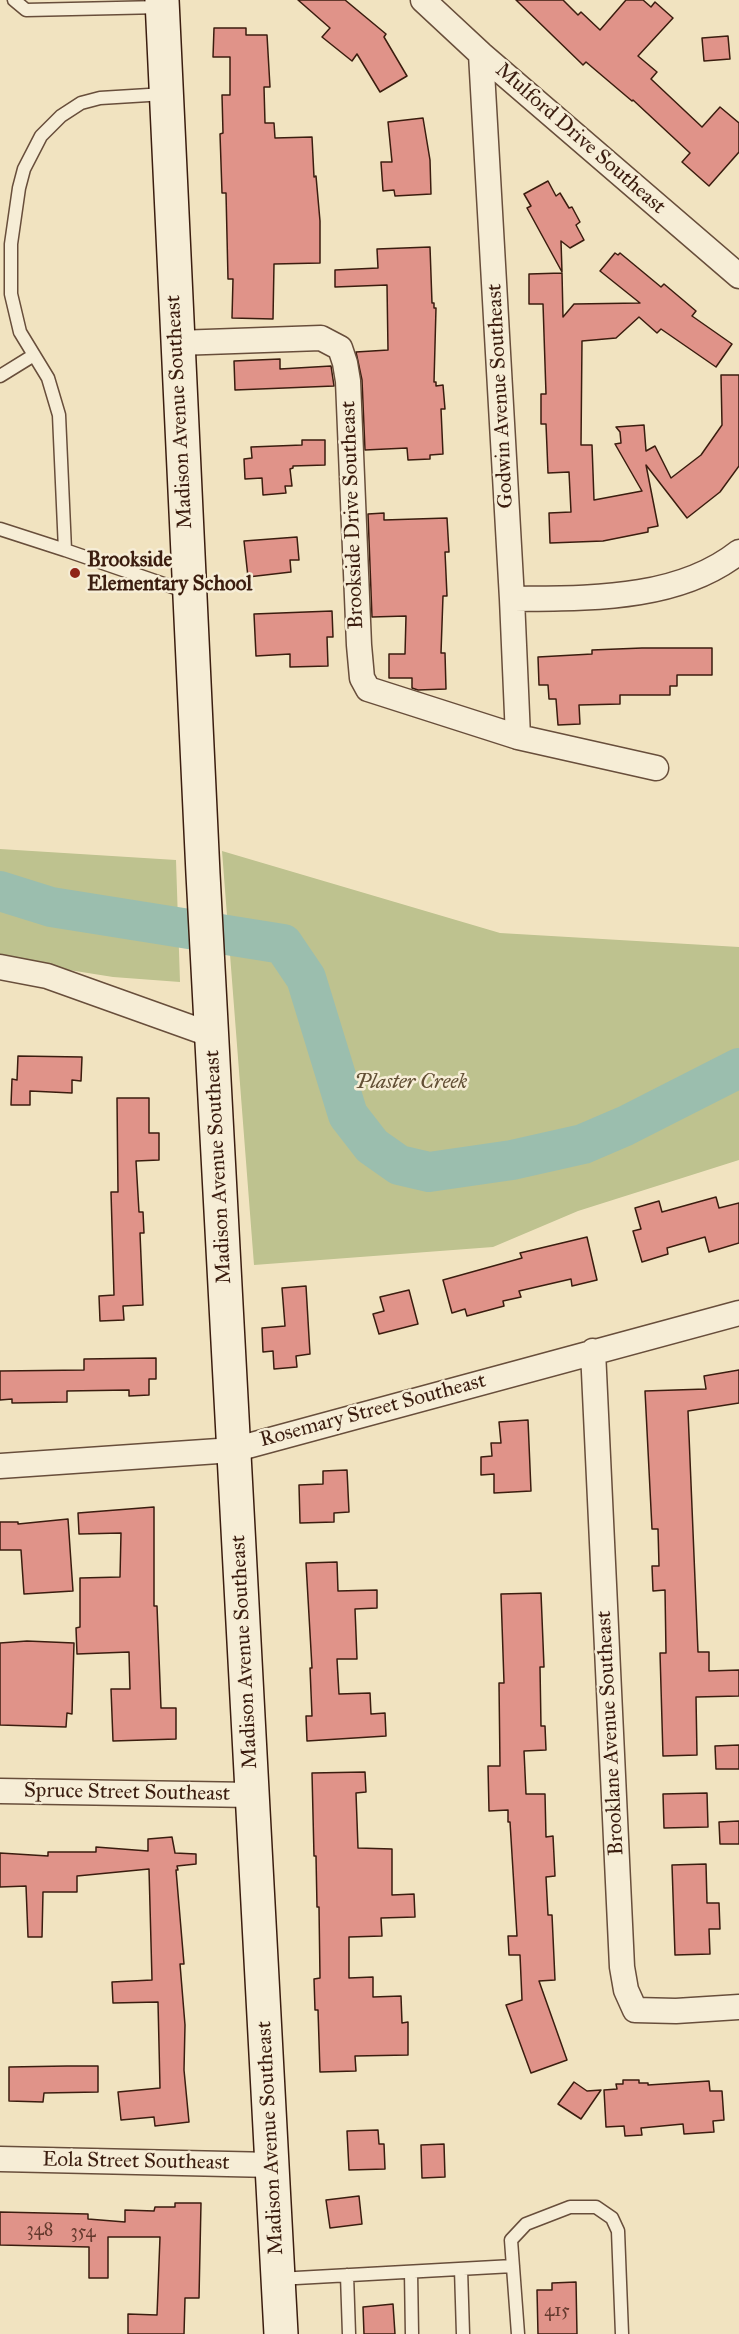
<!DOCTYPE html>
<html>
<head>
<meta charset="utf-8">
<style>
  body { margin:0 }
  canvas { display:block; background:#f1e3c0 }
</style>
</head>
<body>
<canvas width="739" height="2334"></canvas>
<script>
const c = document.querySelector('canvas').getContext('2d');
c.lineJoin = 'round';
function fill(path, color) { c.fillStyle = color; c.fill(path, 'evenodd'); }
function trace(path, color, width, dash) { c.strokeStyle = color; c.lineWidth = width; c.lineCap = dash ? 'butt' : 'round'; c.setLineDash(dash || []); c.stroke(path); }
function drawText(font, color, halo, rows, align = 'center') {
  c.font = font + ' "IM FELL Great Primer",serif'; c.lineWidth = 5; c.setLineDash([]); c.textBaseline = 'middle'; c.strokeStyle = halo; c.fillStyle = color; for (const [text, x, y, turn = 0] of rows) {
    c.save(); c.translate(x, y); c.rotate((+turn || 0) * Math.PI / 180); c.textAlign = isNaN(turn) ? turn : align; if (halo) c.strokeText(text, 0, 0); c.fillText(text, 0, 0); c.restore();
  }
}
fill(new Path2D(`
  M0,849L176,860L180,982L113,977L0,959Z
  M222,851L500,933L739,947V1160L578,1211L493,1247L254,1265Z`), '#bec28f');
trace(new Path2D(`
  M0,891L51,907L283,944L306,978L348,1115L372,1146L399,1165L429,1172L512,1160L583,1144L625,1126L739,1068`), '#9bbeae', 40);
const building = new Path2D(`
  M298,0H345L386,34L384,37L407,76L380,92L357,54L352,61L322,37L330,28Z
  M516,0H563L578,15L581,12L600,30L626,0H643L651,7L655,2L673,18L638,56L657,72L651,79L702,127L720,107L739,123V152L709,186L682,162L690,153L633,100L632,101L586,62L583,65Z
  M214,28H246V35H267L270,87H264L265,123H274L275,138L312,137L314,177L316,176L320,221V263L274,264L273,319L232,318L233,279H228L226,193H222L220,134L223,133L222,95H230V57H213Z
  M728,36L730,59L704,61L702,38Z
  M423,118L430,160L431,194L395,196L394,190L383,191L381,162H392L388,122Z
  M548,181L556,196L560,193L569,208L572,207L580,222L576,225L584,240L570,248L561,241L562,272L527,208L531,206L524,194Z
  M430,247L432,303H434V308H436L434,382H436V386L443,385L445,409H441L443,454L430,455V459L408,460L407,448L365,450L362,380L356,352L388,350L387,285L335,287V270L378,268L377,249Z
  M615,253L618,255L620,253L661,287L664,284L696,311L692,316L732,344L716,367L661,329L657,333L639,317L616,338L582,341L581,445H592L594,500L642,491L615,444L621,443L620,432L616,427L644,425L646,451L655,446L671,478L701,455L722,425L721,375H739V466L720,492L687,518L646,465L658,526L648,528V532L603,541L550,543L549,513L571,512L569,472L548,473L546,424H541V394H546L543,304H529V274L562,273L563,317L574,304L640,303L600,271Z
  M280,359V369L331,366L334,386L235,390L234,361Z
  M302,440H325V465L293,466V468L290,469L292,486H285L286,493L263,495L262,478L245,479L244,459L252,458L251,447L302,445Z
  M384,513V520L447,518L449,552H445L447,596H443L441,653H445L446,689L418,690L412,688V678H389V654H405L406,616L372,617L368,514Z
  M297,537L299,560H290L291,572L248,577L244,541Z
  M332,611L333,637H327L328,666L290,667V654L256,656L254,614Z
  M642,648H712V675H677V686H670V695H620V704L579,705L580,724L558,725L556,699H549L548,685H539L538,657L592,654V650Z
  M18,1056L82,1057L81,1081L72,1080V1093L30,1091V1105H11L12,1079L17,1080Z
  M117,1098H149V1133H159V1160L136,1161L139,1212H143L144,1233H140L143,1305L123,1306L124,1320L100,1321L99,1296L114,1295L111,1192H118Z
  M716,1197L719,1208L739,1203V1243L709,1252L705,1237L667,1248L668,1254L642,1262L633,1231L641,1229L635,1208L659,1201L662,1212Z
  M587,1237L597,1280L572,1286L571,1279L519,1291L521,1297L503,1301L504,1306L467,1316L465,1309L452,1313L443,1280L522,1258L520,1253Z
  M306,1286L310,1354L296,1356L297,1367L274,1369L273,1351L263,1352L262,1328L285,1326L282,1288Z
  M409,1290L418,1324L379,1334L373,1314L384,1311L380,1297Z
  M156,1358V1379H149V1395L129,1396V1390L67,1391V1402L12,1403V1399L0,1400V1371L84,1370V1359Z
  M739,1370V1403L688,1411L698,1652H709V1671L739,1670V1696L696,1697L697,1755L663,1756L660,1653H666L665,1590L653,1591L652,1566H659L658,1529H652L645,1391L706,1389L704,1376Z
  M528,1420L531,1491L494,1493V1474L481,1475V1457L492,1456L491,1443H501L499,1422Z
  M347,1470L349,1512L334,1513V1522L300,1523L299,1485L323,1484V1471Z
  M154,1507V1606H157L161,1708H176V1739L113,1741L111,1689H130L129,1652L77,1654L76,1628L80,1627V1578L120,1577L121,1533L79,1534L78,1513Z
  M68,1519L73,1591L24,1594L21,1550H0V1522H18V1524Z
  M337,1562L338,1591L377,1590V1608L355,1609L357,1659H337L339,1694L370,1693L371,1714L385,1713L386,1736L307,1741L306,1716H312L310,1668H312L306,1563Z
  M541,1593L544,1667H540L541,1726H545L546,1750L524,1751L526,1794H545L546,1837L553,1836L555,1876L546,1877L548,1915H552L555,1980L539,1981L567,2060L531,2073L506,2005L522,2000L520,1955H509L508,1936H517L510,1822H508V1810L489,1811L488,1766H500L499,1683H504L501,1594Z
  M27,1641L74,1643L72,1714L67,1713L66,1727L0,1725V1643Z
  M739,1745V1769H716L715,1746Z
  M365,1772L366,1792L356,1793L358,1848L392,1849V1895L414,1894L415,1917L381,1918L382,1936L349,1937V1978L373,1977V1997L401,1996L402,2023L408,2022V2055L355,2056L356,2071L320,2072L318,2010H315L314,1979L320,1978L319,1907H317L316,1856H314L312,1773Z
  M707,1793L708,1827L664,1828L663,1794Z
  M739,1821V1844H720L719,1822Z
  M172,1837L175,1853L196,1854V1864L177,1866L178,1870H176L184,1964H180L185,2025L184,2070L189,2122L155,2126L154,2117L121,2120L118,2092L160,2088L158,2002L113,2003L112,1982L152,1980L149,1869L77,1876V1892H43L42,1937H28L26,1886L0,1887V1853L48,1856V1852H96V1847L148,1851V1839Z
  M706,1864L707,1903H719L720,1929H709L710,1954L675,1955L672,1865Z
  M67,2066H98V2092L44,2093L43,2102L9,2101V2067Z
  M623,2080H639V2083H648V2085L709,2081L710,2091H722L724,2120L713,2121L714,2132L684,2134L683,2124L641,2128L642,2135L625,2136L624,2126L606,2127L604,2090L617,2089L616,2084H623Z
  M574,2082L587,2091L601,2090L581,2119L558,2104Z
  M378,2130L379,2144H384L385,2169L349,2170L347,2131Z
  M444,2144L445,2177L422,2178L421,2145Z
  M359,2196L362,2224L330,2228L326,2200Z
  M175,2203H201L199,2298H185L184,2334H128V2314L157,2315L160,2237H108V2278H89V2247L0,2245V2212L88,2214V2219L125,2222V2210L154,2211L155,2207H175Z
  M576,2282L577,2334H538L537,2290H552V2283Z
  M393,2304L395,2334H364L363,2307Z`);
fill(building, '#e09389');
trace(building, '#3b1d0f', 1.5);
const lane = new Path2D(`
  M14,0L26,10L162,7
  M165,94L100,98L81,103L61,116L41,136L24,169L19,188L11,244V294L20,332L48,378L59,415L65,550L187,592
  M0,376L34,355
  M0,529L65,550
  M461,2269L463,2334
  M411,2272L412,2334
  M347,2275L349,2334
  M278,2279L513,2266
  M518,2334L511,2240L526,2224L570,2207H596L612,2218L618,2231L622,2334`);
const street = new Path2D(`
  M423,0L481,54L739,276
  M481,54L512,599L518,737
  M177,343L321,338L340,348L345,363L348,381L359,645L362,678L368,689L518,737L656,768
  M512,599C588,598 677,601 739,552
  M0,967L47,976L212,1035
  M593,1351L622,1967L626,1990L635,2010L676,2011L739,2007
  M0,1466L233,1450L739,1313
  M0,1791L253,1795
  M0,2159L273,2165`);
const secondary = new Path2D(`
  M162,0L203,874L281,2334`);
trace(lane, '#684e3b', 15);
trace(street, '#684e3b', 27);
trace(secondary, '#3b1d0f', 36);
trace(lane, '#f6edd6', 12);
trace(street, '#f6edd6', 24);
trace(secondary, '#f6edd6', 33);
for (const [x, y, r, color] of [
  [75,573,6,"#8f2418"]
]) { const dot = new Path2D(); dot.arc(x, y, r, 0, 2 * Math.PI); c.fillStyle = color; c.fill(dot); trace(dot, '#f6edd6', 2); }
drawText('18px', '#643a2e', null, [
  ["348",40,2231],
  ["354",83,2233],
  ["415",557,2312]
]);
drawText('21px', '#3b1d0f', '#f6edd6', [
  ["Mulford Drive Southeast",580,139,41],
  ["Godwin Avenue Southeast",501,396,-93],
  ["Madison Avenue Southeast",180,412,-93],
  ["Brookside Drive Southeast",353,515,-92],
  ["Madison Avenue Southeast",219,1167,-93],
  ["Rosemary Street Southeast",373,1411,-15],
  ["Madison Avenue Southeast",245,1652,-93],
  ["Brooklane Avenue Southeast",611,1733,-93],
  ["Spruce Street Southeast",127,1793,1],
  ["Madison Avenue Southeast",271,2138,-93],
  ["Eola Street Southeast",136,2162,1]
]);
drawText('bold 21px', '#3b1d0f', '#f6edd6', [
  ["Brookside",87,561],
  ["Elementary School",87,585]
], 'left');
drawText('italic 21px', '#624f35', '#f6edd6', [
  ["Plaster Creek",411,1083]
]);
</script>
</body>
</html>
